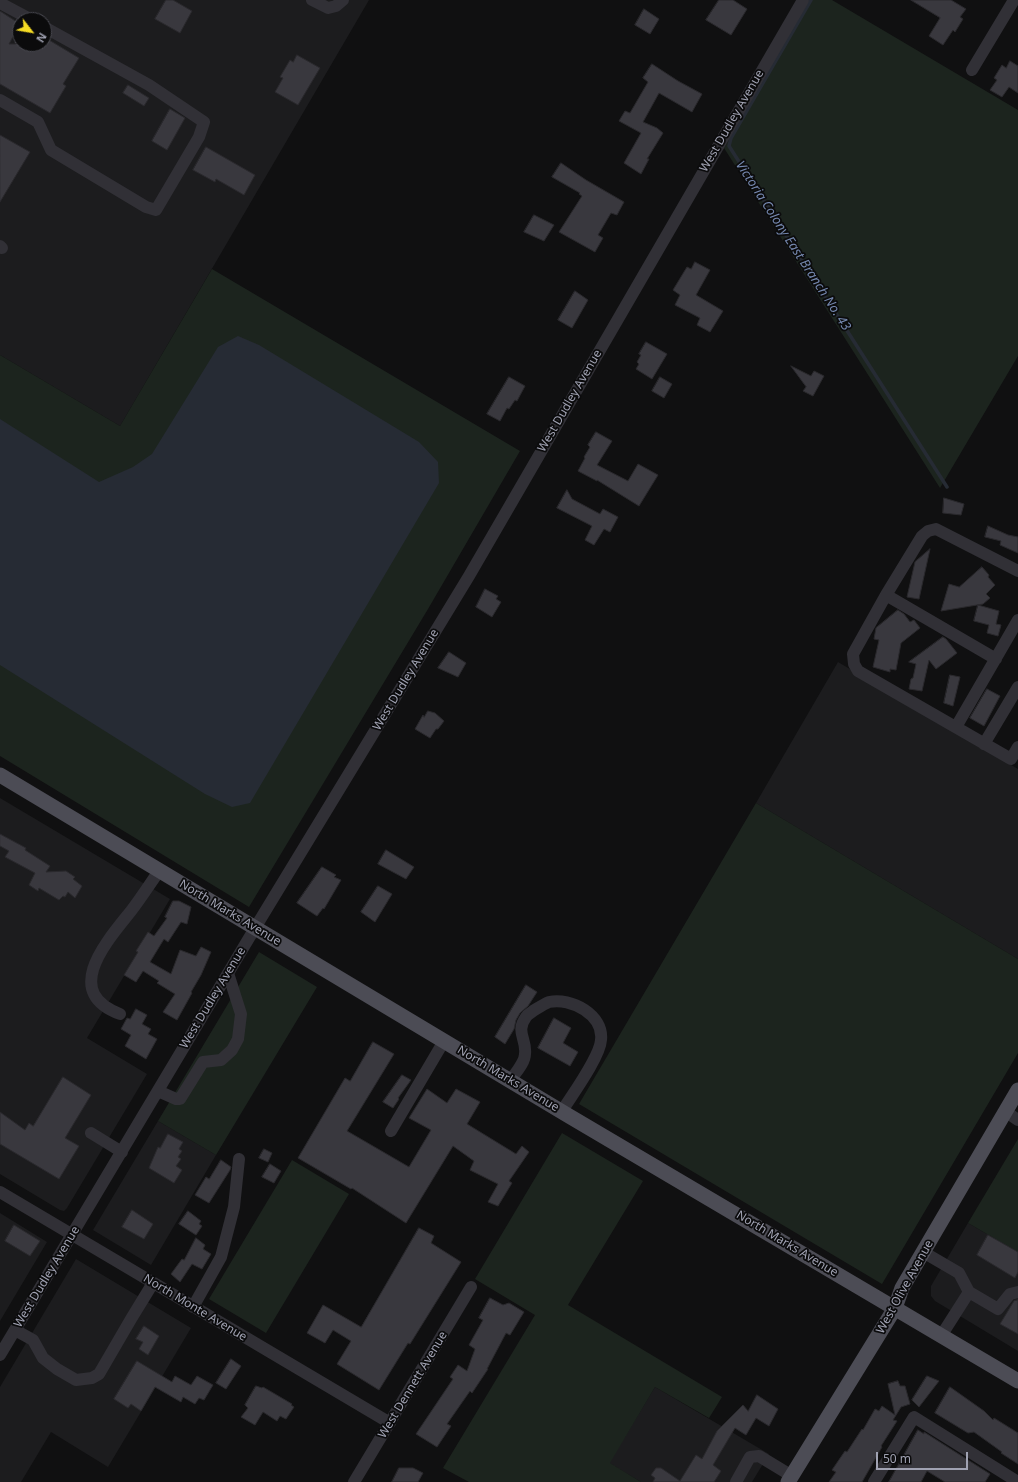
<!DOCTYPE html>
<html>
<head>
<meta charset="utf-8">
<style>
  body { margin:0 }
  #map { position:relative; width:1018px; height:1482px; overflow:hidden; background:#101011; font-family:"Noto Sans",sans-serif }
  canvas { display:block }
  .north { position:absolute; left:12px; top:12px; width:40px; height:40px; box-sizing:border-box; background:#0b0b0c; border:1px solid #47474e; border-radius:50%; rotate:121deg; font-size:11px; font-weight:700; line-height:16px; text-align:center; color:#a0a2b2 }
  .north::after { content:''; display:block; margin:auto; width:14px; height:18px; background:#f5db24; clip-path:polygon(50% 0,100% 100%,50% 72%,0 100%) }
  .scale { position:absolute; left:876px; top:1452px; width:92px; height:18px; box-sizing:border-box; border:2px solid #a0a2b2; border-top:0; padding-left:5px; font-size:12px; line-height:14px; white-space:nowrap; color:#a0a2b2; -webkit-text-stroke:3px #0b0b0c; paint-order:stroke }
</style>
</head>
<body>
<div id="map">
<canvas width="1018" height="1482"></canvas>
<div class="north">N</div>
<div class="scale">50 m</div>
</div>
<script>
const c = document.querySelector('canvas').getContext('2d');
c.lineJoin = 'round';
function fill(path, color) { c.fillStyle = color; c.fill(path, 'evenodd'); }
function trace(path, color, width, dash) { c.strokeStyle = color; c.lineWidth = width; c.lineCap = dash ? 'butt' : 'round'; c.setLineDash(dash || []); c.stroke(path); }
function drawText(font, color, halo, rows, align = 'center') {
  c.font = font + ' "Noto Sans",sans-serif'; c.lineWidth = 3.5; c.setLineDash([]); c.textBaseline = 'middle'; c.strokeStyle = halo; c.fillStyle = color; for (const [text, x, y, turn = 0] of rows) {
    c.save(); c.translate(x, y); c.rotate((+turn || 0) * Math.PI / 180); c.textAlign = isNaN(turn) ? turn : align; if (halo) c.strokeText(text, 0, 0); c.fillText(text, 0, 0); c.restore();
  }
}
fill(new Path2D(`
  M0,0H369L120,426L0,355ZM20,20H44V44H20Z
  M838,662L1018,769V959L756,803Z
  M0,798L170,899L87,1038L147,1074L67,1208L64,1211L60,1210L0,1174Z
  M158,1121L216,1155L151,1265L93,1230Z
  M0,1213L47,1242L0,1321Z
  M968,1223L1018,1252V1351L935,1301L931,1296V1286Z
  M76,1259L191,1328L108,1467L51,1432L21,1482H0V1387Z
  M655,1387L769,1454L752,1482H641L609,1463Z`), '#1c1c1e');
fill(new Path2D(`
  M811,0H832L1018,110V356L940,488L724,148Z
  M212,269L520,451L428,609L249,907L0,756V355L120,426Z
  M756,803L1018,959V1053L882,1284L579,1104Z
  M259,952L317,987L216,1155L158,1121Z
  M562,1133L643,1181L568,1305L722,1397L709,1418L655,1387L610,1463L641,1482H469L443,1468L535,1315L475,1279Z
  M1018,1139V1252L968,1223Z
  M292,1160L349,1194L266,1333L209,1299Z`), '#1c241e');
fill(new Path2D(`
  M238,336L259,345L419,442L438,462L439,483L250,803L232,807L205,794L0,665V419L99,482L133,467L152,454L218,347Z`), '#262b34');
trace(new Path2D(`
  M811,0L731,138L729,146L947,487`), '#262b34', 3.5);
const building = new Path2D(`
  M166,0H173L192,11L180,33L155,19Z
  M719,0H733L747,9L731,35L706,20Z
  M911,0H951L966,9L960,17L963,19L955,32L953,30L943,45L929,36L940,18Z
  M644,9L659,19L650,34L635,25Z
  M0,11L20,24L9,44H44V37L79,58L63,84L66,86L50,113L0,84Z
  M297,55L320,68L298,105L275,92L283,78L280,77L290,60L293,62Z
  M1010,61L1018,66V93L1009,87L1002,97L990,90L997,80L994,78L1002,65L1006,68Z
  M652,64L678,81L702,94L692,112L659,93L643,122L657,128L663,133L647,159H649L641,174L624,163L641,133L619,121L625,111L630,113L648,82L643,78Z
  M128,85L149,98L144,106L123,93Z
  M170,109L185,118L167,150L152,141Z
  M0,135L30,152L0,202Z
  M206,147L255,175L244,195L216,179L215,182L193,170Z
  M561,163L586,180L624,202L617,215L611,213L598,235L603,238L595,252L559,232L582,196L579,194L580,193L552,177Z
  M534,215L554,225L544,241L524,232Z
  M695,262L710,270L696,295L723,311L710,332L697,325L700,318L675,305L680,295L673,290L687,267L691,269Z
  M575,291L588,300L572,328L558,320Z
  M646,342L667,354L652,379L636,369L639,364L637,362L641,355L639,354Z
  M791,366L811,376L814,371L824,376L813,396L803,391L806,387Z
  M509,377L525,386L517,401L515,400L509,409L507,408L500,421L487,414Z
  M660,377L672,384L664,398L652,391Z
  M596,432L612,441L597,465L628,481L638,464L658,475L639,506L597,480V481L578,471L585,458L584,457L590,447L588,445Z
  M567,490L572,499L600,514L603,509L618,517L610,532L604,529L594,545L585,540L592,526L557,508Z
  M944,498L964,504L961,515L943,513Z
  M988,526L1008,535L1018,537V553L1000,545L1001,541L985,537Z
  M930,549L919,599L907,597L915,562Z
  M982,567L989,575L988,577L995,585L986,594L990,598L983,604L941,611L949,584L959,587Z
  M485,589L498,596L496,599L501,602L492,617L476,607Z
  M978,605L999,611L996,624L1001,625L998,636L987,633L989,625L974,621Z
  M898,610L904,614L910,622L914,620L920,628L901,643L896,670L890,669V672L873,667L879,640L874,639L876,628Z
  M943,637L946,639L957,653L936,669L929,660L922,691L909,689L911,679L913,678L916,664L909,662Z
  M449,652L466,663L458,677L438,668Z
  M950,675L960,677L953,706L944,703Z
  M987,689L1000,696L984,726L970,718Z
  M428,711L435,713L444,721L438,729H436L430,738L415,729L423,715L424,717Z
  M0,834L26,848L25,850L50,866L46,872L66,871L75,877L73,879L82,886L75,898L68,892L65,897L63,896L59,900L39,888L38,891L29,885L35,873L5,857L9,851L0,846Z
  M386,850L414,867L406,879L378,864Z
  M322,867L336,875L334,877L341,880L324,909L323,908L317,916L297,903Z
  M378,886L392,894L375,922L361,912Z
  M173,901H179L191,907L187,924L181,922L168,942L164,939L150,962L171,974L180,950L196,956L201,947L211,952L201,975L191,992L192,993L177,1020L163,1012L175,994L157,983L159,981L143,971L136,982L124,975L138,952L136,951L148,932L154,936L167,918L165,917Z
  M526,985L537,992L528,1006L520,1013L516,1020L514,1029L505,1044L495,1037Z
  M136,1009L147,1015L142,1024L151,1029L148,1034L157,1039L146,1059L125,1046L131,1035L121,1029L127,1018L130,1019Z
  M554,1018L571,1028L563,1043L578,1052L570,1066L538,1048Z
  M373,1042L394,1054L347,1131L409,1167L431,1130L409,1118L427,1089L447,1103L456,1089L480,1102L467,1124L516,1154L522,1146L529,1152L509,1181L512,1183L498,1206L488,1202L498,1184L470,1170L474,1161L453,1146L406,1223L352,1188L351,1189L298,1158L345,1078L350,1081Z
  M402,1075L411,1080L398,1098L399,1099L393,1108L383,1102Z
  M63,1077L91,1095L65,1138L79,1146L59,1179L0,1144V1112L25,1130L29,1123L33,1126Z
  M168,1134L183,1142L179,1149L182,1151L178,1157L181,1159L176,1166L182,1170L174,1183L149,1168L158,1147L160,1148Z
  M264,1149L272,1153L268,1162L259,1158Z
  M221,1160L231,1167L230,1170L209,1203L195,1195L206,1177L209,1179Z
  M270,1164L281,1171L274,1183L262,1177Z
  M132,1210L153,1224L144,1239L122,1227Z
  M188,1211L201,1221L199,1224L202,1226L196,1235L179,1224Z
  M14,1225L40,1241L30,1256L5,1241Z
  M419,1228L434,1236L431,1243L461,1262L410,1344L408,1343L379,1390L337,1364L351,1341L333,1330L325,1343L307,1333L323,1305L361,1327Z
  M988,1235L1018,1252V1272L1015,1278L977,1255Z
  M196,1238L205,1245L203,1249L211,1254L202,1269L192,1264L180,1282L171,1274L182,1259L184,1260Z
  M490,1298L503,1305L509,1303L524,1312L510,1335L506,1333L487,1369H488L472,1393L470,1391L447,1424L451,1426L437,1447L416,1434L453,1379L450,1377L458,1365L467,1371L475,1349L469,1345L483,1320L479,1318Z
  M1018,1300V1334L1000,1324L1014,1301Z
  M144,1326L159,1336L148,1355L139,1349L143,1342L136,1339Z
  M231,1359L241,1366L226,1389L216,1383Z
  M137,1361L172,1382L175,1376L191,1385L197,1376L213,1385L204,1400L199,1398L195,1404L183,1397L181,1402L155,1387L141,1411L131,1404L128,1408L114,1399Z
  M927,1376L939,1381L919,1407L912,1400Z
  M898,1381L900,1386H905L910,1404L901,1407L893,1420L897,1421L881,1446L882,1447L862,1482H829L836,1472L832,1470L845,1451L847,1452L862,1429L863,1430L875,1409L879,1411L882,1406L895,1415L888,1384Z
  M256,1386L262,1388L263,1387L292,1404L291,1405L294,1407L286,1419L280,1416L277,1421L263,1412L255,1425L241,1417L248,1408L245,1405Z
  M950,1387L984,1411L993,1420L994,1418L1018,1433V1464L1001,1453L1002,1452L974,1432L968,1433L935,1413Z
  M757,1395L778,1409L769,1426L756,1418L746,1435L735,1428L713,1465L721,1471L714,1482H653L655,1478L651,1475L656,1468H661L680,1481L696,1455L702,1459L717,1431L743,1405L748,1411Z
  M918,1430L924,1434V1432L990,1474L985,1482H945L927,1471L921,1482H889Z
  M399,1468H413L423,1473L418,1482H392Z`);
fill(building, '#39383e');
trace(building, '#2a292d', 1);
trace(new Path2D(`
  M312,0L328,8L336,6L343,0
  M0,3L32,20
  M972,70L1014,0
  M0,100L38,122L51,150L146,207L156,210L199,137L204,122L149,85L44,27
  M0,246L2,248
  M1018,571L936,529L928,531L922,536L886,595L853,654L854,664L858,671L1011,759L1018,747
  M886,595L996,659
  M956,727L1018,620
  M984,744L1018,687
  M120,1014C61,992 107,941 131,911C141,898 150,884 159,871
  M510,1081C515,1073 525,1063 525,1054C527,1039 515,1032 526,1017C528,1014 531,1013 533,1011C538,1008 544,1004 549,1002C571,997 604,1015 601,1040C600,1057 572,1095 562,1111
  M158,1091L176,1099H180L203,1062L221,1060L232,1050L238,1039L241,1014L228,973
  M1005,1111L1018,1120
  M391,1131L444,1041
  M91,1133L122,1152
  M0,1192L390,1423
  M923,1252L959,1273L969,1292
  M193,1307L221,1257L234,1207L239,1159
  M15,1330L33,1340L43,1358L57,1369L76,1380L92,1378L99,1374L131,1319L153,1283
  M941,1336L969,1292L998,1309L1010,1294L1018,1292
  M0,1355L255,928L469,576L803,0
  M354,1482L471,1287
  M736,1482L750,1457L759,1456L792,1476
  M874,1482L914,1417L1018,1482`), '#313036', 12);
trace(new Path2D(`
  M0,775L569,1116L1018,1381
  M788,1482L895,1308L902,1288L1018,1090`), '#4c4c55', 15);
drawText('12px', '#a0a2b2', '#0b0b0c', [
  ["West Dudley Avenue",732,121,-60],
  ["West Dudley Avenue",570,401,-60],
  ["West Dudley Avenue",406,680,-59],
  ["North Marks Avenue",230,913,31],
  ["West Dudley Avenue",213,998,-59],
  ["North Marks Avenue",508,1079,31],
  ["North Marks Avenue",787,1244,31],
  ["West Dudley Avenue",47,1277,-59],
  ["West Olive Avenue",905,1287,-61],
  ["North Monte Avenue",195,1308,31],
  ["West Dennett Avenue",413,1385,-59]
]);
drawText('italic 13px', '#7588af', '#0b0b0c', [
  ["Victoria Colony East Branch No. 43",793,246,57]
]);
</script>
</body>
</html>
